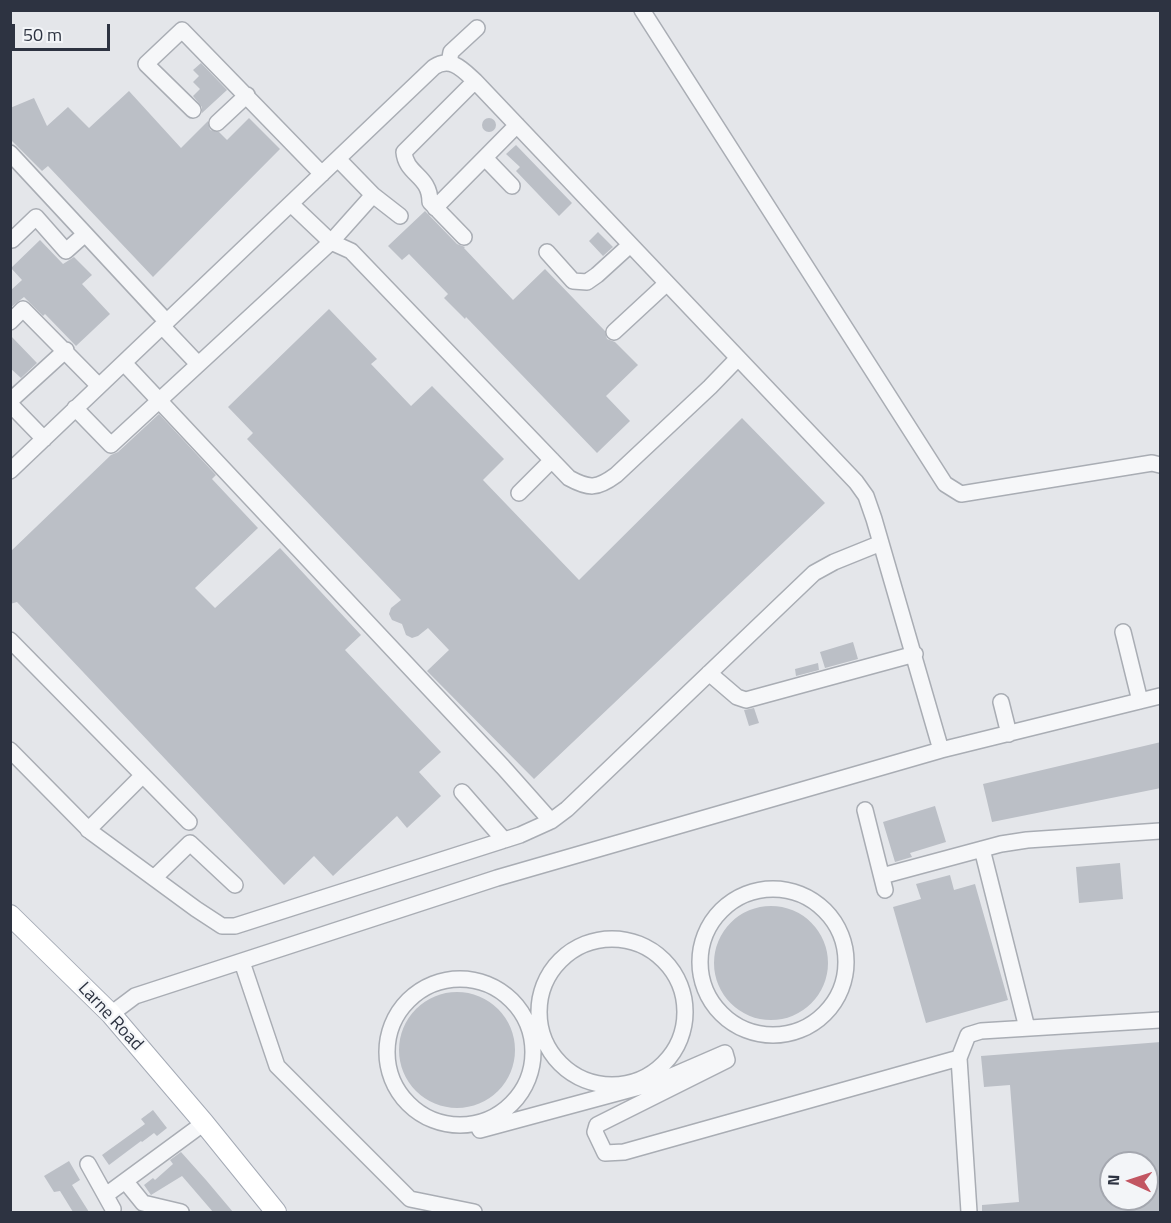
<!DOCTYPE html>
<html>
<head>
<meta charset="utf-8">
<style>
  body { margin:0 }
  #map { position:relative; width:1171px; height:1223px; overflow:hidden; background:#e4e6ea; font-family:"Titillium Web",sans-serif }
  canvas { display:block }
  .frame { position:absolute; inset:0; border:12px solid #2d3341; pointer-events:none }
  .north { position:absolute; left:1099px; top:1151px; width:60px; height:60px; box-sizing:border-box; background:#f3f5f8; border:2px solid #a4a7af; border-radius:50%; rotate:273deg; font-size:16px; font-weight:700; line-height:24px; text-align:center; color:#2d3341 }
  .north::after { content:''; display:block; margin:auto; width:21px; height:27px; background:#c25662; clip-path:polygon(50% 0,100% 100%,50% 72%,0 100%) }
  .scale { position:absolute; left:12px; top:24px; width:98px; height:27px; box-sizing:border-box; border:3px solid #2d3341; border-top:0; padding-left:8px; font-size:18px; line-height:21px; white-space:nowrap; color:#2d3341; -webkit-text-stroke:4px #f3f5f8; paint-order:stroke }
</style>
</head>
<body>
<div id="map">
<canvas width="1171" height="1223"></canvas>
<div class="frame"></div>
<div class="north">N</div>
<div class="scale">50 m</div>
</div>
<script>
const c = document.querySelector('canvas').getContext('2d');
c.lineJoin = 'round';
function fill(path, color) { c.fillStyle = color; c.fill(path, 'evenodd'); }
function trace(path, color, width, dash) { c.strokeStyle = color; c.lineWidth = width; c.lineCap = dash ? 'butt' : 'round'; c.setLineDash(dash || []); c.stroke(path); }
function drawText(font, color, halo, rows, align = 'center') {
  c.font = font + ' "Titillium Web",sans-serif'; c.lineWidth = 4.5; c.setLineDash([]); c.textBaseline = 'middle'; c.strokeStyle = halo; c.fillStyle = color; for (const [text, x, y, turn = 0] of rows) {
    c.save(); c.translate(x, y); c.rotate((+turn || 0) * Math.PI / 180); c.textAlign = isNaN(turn) ? turn : align; if (halo) c.strokeText(text, 0, 0); c.fillText(text, 0, 0); c.restore();
  }
}
fill(new Path2D(`
  M201,63L227,90L202,113V107L193,96L200,89L193,82L199,76L193,70Z
  M129,91L181,148L208,121L210,130L219,132L227,140L249,118L280,149L153,277L48,166L42,171L10,139V108L34,98L47,126L68,107L89,128Z
  M482 125a7 7 0 1 1 14 0a7 7 0 1 1-14 0Z
  M516,145L572,203L559,216L516,171L520,167L506,154Z
  M425,211L457,244L465,247L464,248L513,300L545,269L605,331L607,339L615,342L638,365L606,396L630,421L597,453L466,317L465,319L444,298L448,294L409,254L402,260L388,246Z
  M598,232L613,247L603,256L589,241Z
  M40,240L63,264L74,257L92,275L82,284L110,314L76,346L45,314L43,316L24,297L10,308V291L22,280L11,268Z
  M329,309L377,359L371,364L411,406L432,386L504,459L483,480L579,580L742,418L825,503L534,779L427,671L449,650L428,628L418,636L412,638L406,635L402,624L392,620L389,614L391,608L401,600L247,439L253,433L228,407Z
  M10,335L37,363L21,378L10,368Z
  M159,414L216,475L212,479L258,528L195,588L215,608L280,548L361,635L345,650L441,752L419,772L441,796L407,828L397,816L333,876L314,856L284,885L17,602L10,604V552L111,455L118,452Z
  M853,642L858,659L825,668L820,652Z
  M818,663L819,670L796,676L795,669Z
  M754,708L759,723L749,726L744,710Z
  M1161,742V788L992,822L983,784Z
  M935,806L946,842L910,853L912,857L895,862L883,822Z
  M1120,863L1123,899L1079,903L1076,867Z
  M950,875L954,890L975,884L1008,1000L926,1023L893,907L921,899L916,884Z
  M714 963a57 57 0 1 1 114 0a57 57 0 1 1-114 0Z
  M399 1050a58 58 0 1 1 116 0a58 58 0 1 1-116 0Z
  M1161,1042V1212H982V1205L1019,1202L1010,1085L984,1087L981,1056ZM1111,1163H1147V1199H1111Z
  M153,1110L167,1128L157,1136L154,1133L142,1142L141,1141L109,1165L102,1155L145,1124L141,1119Z
  M181,1152L206,1180L233,1212H213L182,1176L151,1195L144,1185L153,1178L155,1180L173,1164L170,1160Z
  M69,1161L80,1180L72,1185L89,1212H73L60,1191L54,1192L44,1176Z`), '#bbbfc6');
const minor = new Path2D(`
  M642,10L945,484L961,494L1152,463L1160,465
  M449,63L451,52L477,28
  M193,110L146,64L182,30L322,174
  M217,123L247,95
  M10,153L167,322
  M485,158L512,186
  M338,159L373,195L400,216
  M291,204L331,242L351,251L569,478C589,489 597,489 616,475L710,387L738,358
  M435,208L517,125
  M464,237L430,202C430,175 406,175 404,152L475,81
  M12,240L36,217L66,251L85,234
  M547,252L573,281L587,282L597,275L630,245
  M10,322L23,309L99,386
  M162,326L198,364
  M614,332L667,283
  M124,363L503,767L551,821
  M10,401L66,350
  M10,404L44,439
  M75,408L111,445L331,242L373,195
  M10,471L434,67C451,56 463,70 475,81L856,482L866,496L874,519L941,750
  M519,493L552,460
  M1123,632L1140,701
  M10,640L189,822
  M709,673L737,697L746,700L915,654
  M1001,702L1009,734
  M10,750L91,832L196,909L222,926H235L520,835L551,821L567,809L814,573L834,562L881,543
  M462,792L504,840
  M865,810L885,890
  M88,830L143,775
  M982,849L1027,1028
  M882,876L1001,844L1027,840L1160,831
  M154,878L190,843L235,885
  M700 962a73 73 0 1 1 146 0a73 73 0 1 1-146 0Z
  M539 1012a73 73 0 1 1 146 0a73 73 0 1 1-146 0Z
  M242,962L277,1066L410,1199L474,1212
  M387 1052a73 73 0 1 1 146 0a73 73 0 1 1-146 0Z
  M111,1014L135,996L497,878L941,750L1160,696
  M477,1124L480,1130L658,1082L725,1053L727,1060L597,1125L595,1132L605,1153L624,1152L959,1058
  M88,1164L113,1209
  M126,1182L143,1203L181,1212
  M106,1195L204,1123
  M969,1212L959,1058L968,1035L981,1031L1160,1020`);
const major = new Path2D(`
  M10,915L111,1014L204,1123L276,1212`);
trace(minor, '#a9adb4', 18);
trace(major, '#a4aab5', 22);
trace(minor, '#f6f7f9', 15);
trace(major, '#fff', 20);
drawText('18px', '#2d3341', '#f3f5f8', [
  ["Larne Road",110,1017,47]
]);
</script>
</body>
</html>
